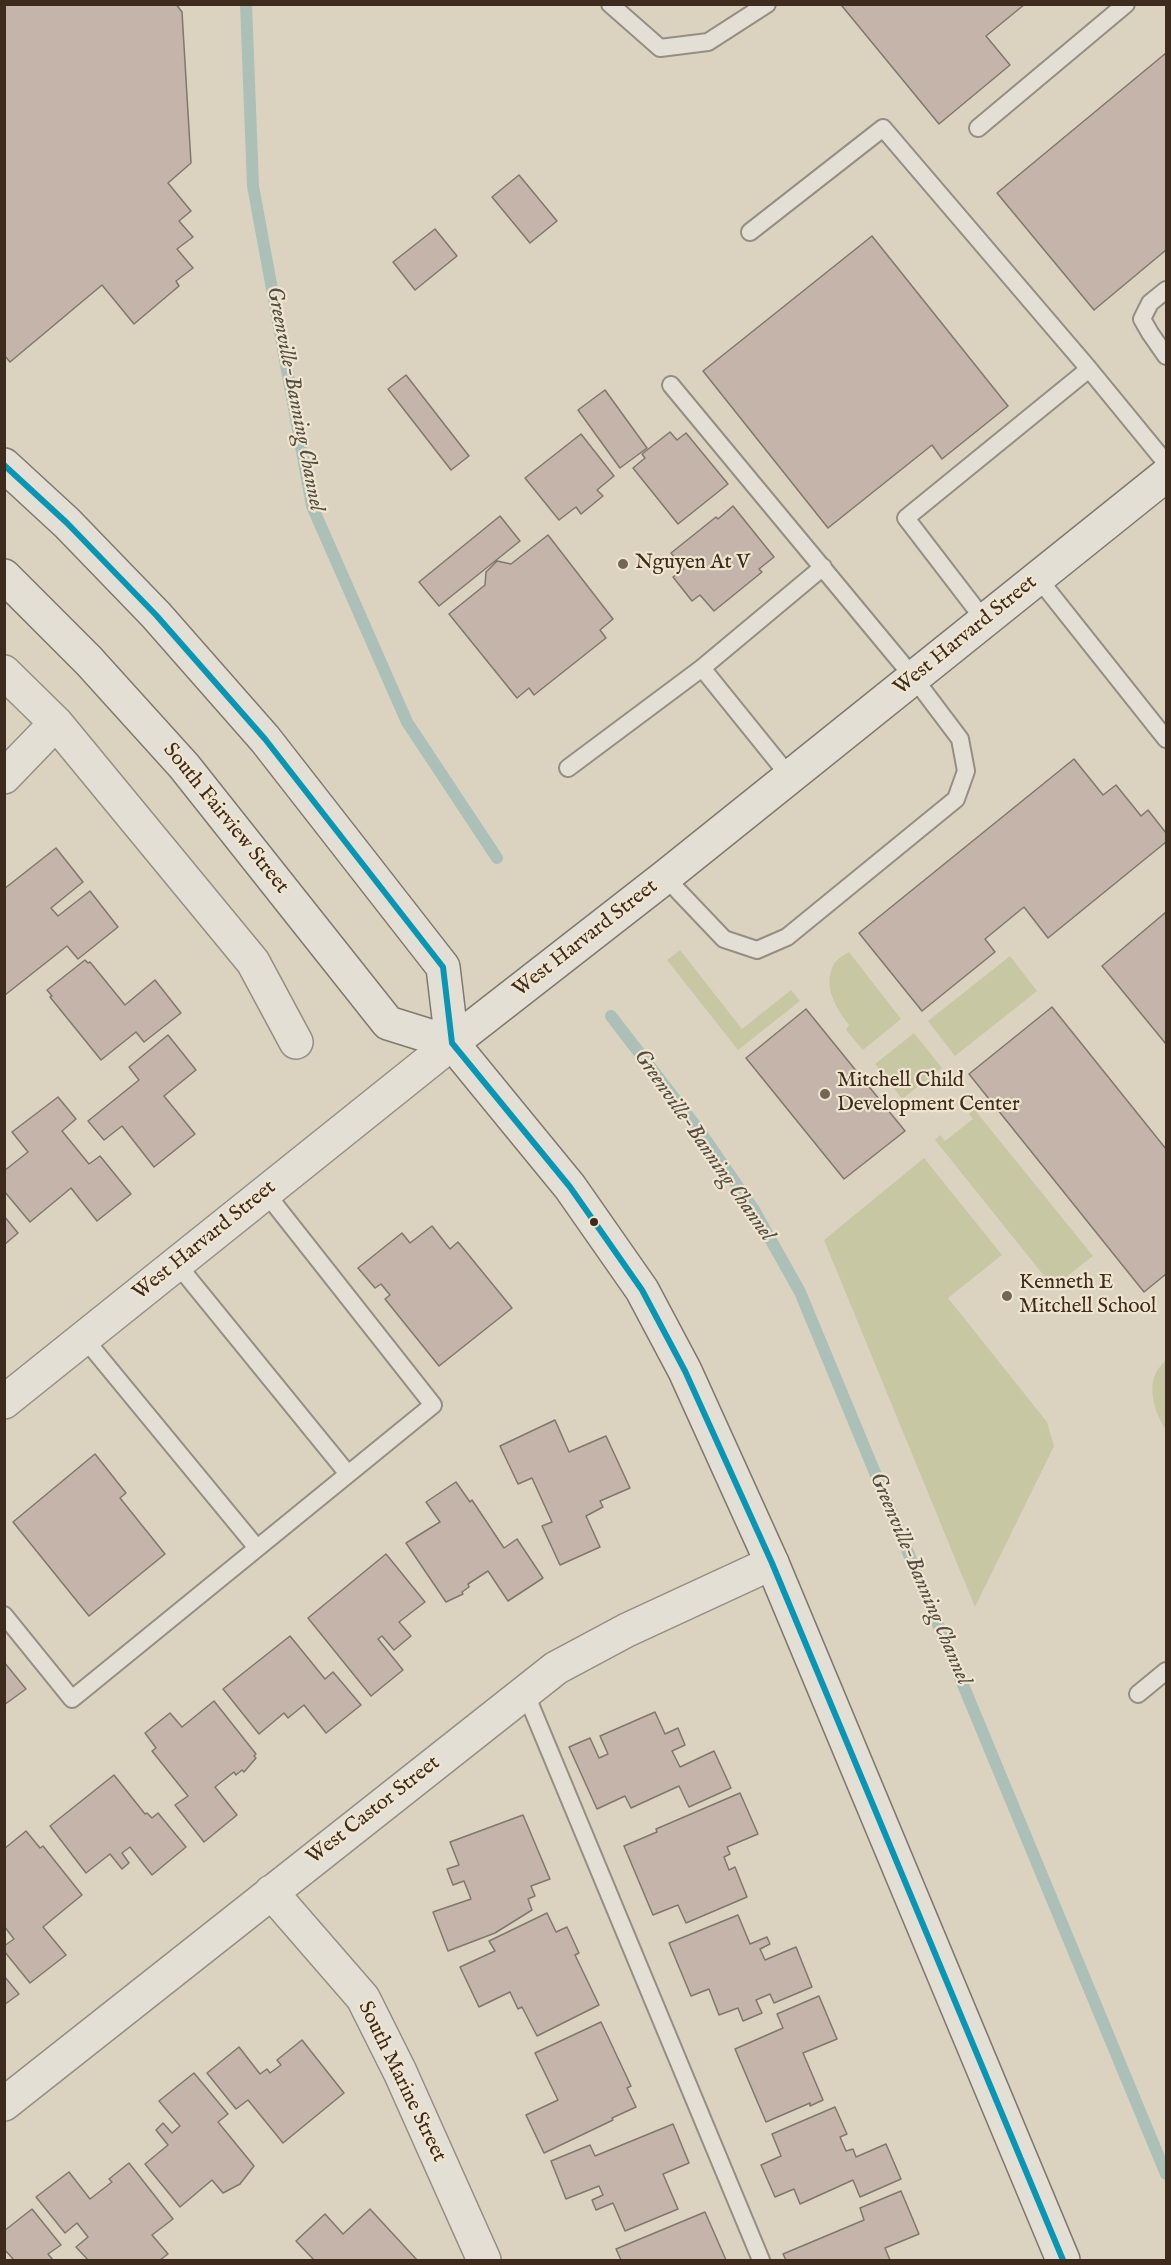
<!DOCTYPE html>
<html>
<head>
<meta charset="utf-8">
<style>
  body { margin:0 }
  #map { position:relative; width:1171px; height:2265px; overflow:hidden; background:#dbd3c0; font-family:"IM FELL English",serif }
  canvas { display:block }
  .frame { position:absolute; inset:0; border:6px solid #3d2b1e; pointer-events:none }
</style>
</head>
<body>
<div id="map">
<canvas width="1171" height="2265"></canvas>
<div class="frame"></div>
</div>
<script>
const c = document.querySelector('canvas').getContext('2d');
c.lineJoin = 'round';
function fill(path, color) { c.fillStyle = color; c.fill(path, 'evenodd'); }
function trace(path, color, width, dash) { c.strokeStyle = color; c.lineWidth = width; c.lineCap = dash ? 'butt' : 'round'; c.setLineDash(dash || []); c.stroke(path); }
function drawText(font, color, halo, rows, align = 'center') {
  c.font = font + ' "IM FELL English",serif'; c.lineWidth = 4.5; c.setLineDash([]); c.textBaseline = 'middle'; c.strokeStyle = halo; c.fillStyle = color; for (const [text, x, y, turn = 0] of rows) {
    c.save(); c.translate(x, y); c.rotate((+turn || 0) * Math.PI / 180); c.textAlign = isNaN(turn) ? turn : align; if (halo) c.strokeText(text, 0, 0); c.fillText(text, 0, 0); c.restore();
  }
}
fill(new Path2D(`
  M680,950L742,1029L791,990L800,1001L738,1050L667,960Z
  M849,952L901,1019L863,1050L846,1030L849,1025C836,1008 822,986 834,964C837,959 844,955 849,952Z
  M1010,956L1037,991L955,1056L928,1021Z
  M914,1033L942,1068L902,1099L875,1064Z
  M974,1109L1093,1256L1053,1287L935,1140L940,1135L945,1141L973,1119L969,1114Z
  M924,1158L1002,1255L948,1298L1047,1422L1054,1446L975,1607L824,1240Z
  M1166,1359V1430C1156,1416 1148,1391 1155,1375C1157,1369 1163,1364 1166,1359Z`), '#c7c7a3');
trace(new Path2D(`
  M246,4L253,186L312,506L407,722L497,858
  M611,1016L701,1133L754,1210L800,1292L1166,2174`), '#acc0b8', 12);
const building = new Path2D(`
  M4,4H176L182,12L191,163L168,183L191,211L179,221L193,237L177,249L193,268L176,281L179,286L134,324L102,285L10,362L4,355Z
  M844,4H1025L986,36L1010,65L939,124L842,6Z
  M1166,53V250L1094,310L997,193Z
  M519,175L557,221L530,243L492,197Z
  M435,229L457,256L415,290L393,262Z
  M872,236L1008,406L942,459L932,445L828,528L703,371Z
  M406,375L469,456L451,470L388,389Z
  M605,390L647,448L620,468L578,410Z
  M670,432L677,440L686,433L728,484L678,524L633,468L645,458L642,454Z
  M581,434L614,476L597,490L603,496L581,514L576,507L559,520L525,478Z
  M733,506L774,557L759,569L762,572L714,611L700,595L692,601L673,577L684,569L671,553L716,517L718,519Z
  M500,516L520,541L439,606L419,582Z
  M548,535L613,619L600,630L606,638L534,695L529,688L517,698L449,614L485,585L486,572L497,561L511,564Z
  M1074,759L1103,795L1116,785L1141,816L1148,810L1166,833V842L1048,938L1024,907L985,939L995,952L922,1011L859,933Z
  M56,848L83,882L51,908L58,916L90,891L118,927L78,959L67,946L5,995L4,889Z
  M1166,912V1044L1102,966Z
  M85,960L88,963L90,962L125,1005L155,980L181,1013L144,1042L136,1032L101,1060L50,997L52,996L47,990Z
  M1052,1007L1166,1149V1274L1144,1292L969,1074Z
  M806,1009L905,1131L844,1179L746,1058Z
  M168,1035L196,1070L164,1096L195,1134L154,1167L122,1126L104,1140L88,1121L139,1080L129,1067Z
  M58,1097L76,1119L62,1131L89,1164L100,1156L131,1194L97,1221L71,1188L30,1222L4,1191V1171L28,1152L12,1132Z
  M4,1216L18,1233L4,1245Z
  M432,1226L450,1249L458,1242L512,1308L439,1366L385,1299L390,1295L381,1284L375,1288L358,1268L402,1233L410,1243Z
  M555,1420L569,1452L606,1436L630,1488L600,1501L603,1507L586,1516L600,1547L560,1565L542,1526L552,1522L532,1478L518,1484L500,1446Z
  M95,1454L126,1493L120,1498L165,1554L89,1616L13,1522Z
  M456,1482L470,1502L472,1500L504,1548L517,1539L543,1578L508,1601L488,1571L468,1584L469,1587L462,1592L463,1594L446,1602L406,1543L440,1522L426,1502Z
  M386,1554L425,1602L399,1622L411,1636L394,1650L382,1636L378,1639L403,1670L371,1696L308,1618Z
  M290,1636L325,1679L333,1672L361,1705L326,1733L304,1705L288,1718L284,1713L259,1734L223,1689Z
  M4,1662L26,1689L4,1705Z
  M214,1701L256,1754L254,1756L256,1758L244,1772L242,1770L236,1775L234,1772L215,1787L237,1815L204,1842L175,1805L188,1796L152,1751L156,1748L145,1733L170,1713L182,1727Z
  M655,1712L665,1734L678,1728L685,1745L672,1751L680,1767L714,1751L731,1788L689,1807L679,1786L631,1808L625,1796L597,1809L569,1747L590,1738L599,1758L608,1754L600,1736Z
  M114,1775L145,1814L147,1813L152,1818L158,1813L186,1847L152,1875L130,1847L122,1853L129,1863L122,1869L110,1854L86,1873L50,1826Z
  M740,1793L758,1834L727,1847L730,1854L724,1857L729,1870L735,1867L747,1897L686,1923L678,1905L653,1915L624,1846L657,1832L656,1829Z
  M523,1815L550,1879L531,1886L535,1896L528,1899L532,1910L495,1933L448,1951L433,1912L471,1899L464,1881L453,1885L447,1869L459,1865L450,1842Z
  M26,1831L40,1848L43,1846L82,1895L43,1927L66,1955L30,1983L4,1951V1946L14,1939L4,1926V1849Z
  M547,1913L556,1932L567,1927L579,1953L575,1955L599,2005L537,2036L522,2007L518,2009L510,1992L479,2007L460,1967L495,1951L489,1941Z
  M738,1915L750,1944L767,1937L770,1944L760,1949L765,1960L796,1947L812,1987L774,2003L770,1994L756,2000L762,2013L743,2021L738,2008L719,2015L709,1989L691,1996L669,1943Z
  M4,1976L19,1994L4,2005Z
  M819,1996L837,2039L803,2053L823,2100L810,2106V2103L766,2122L735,2049L783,2028L777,2014Z
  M601,2022L631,2086L627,2088L636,2107L612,2118L613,2120L544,2153L526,2115L558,2100L535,2053Z
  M302,2040L344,2093L283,2143L248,2100L236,2109L207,2073L239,2047L260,2074L267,2069L270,2073L281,2065L277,2060Z
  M194,2073L228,2114L218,2122L254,2166L240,2184L223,2193L212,2180L180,2207L145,2164L168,2145L156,2130L163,2123L172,2133L180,2126L159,2101Z
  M835,2107L847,2134L840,2137L846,2151L853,2149L856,2157L886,2144L901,2179L860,2197L853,2180L800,2204L794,2189L775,2197L761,2165L781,2156L772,2134Z
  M673,2124L689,2163L663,2174L678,2209L625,2231L613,2203L596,2210L592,2200L603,2195L599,2186L566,2199L551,2161L590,2145L595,2156Z
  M129,2163L173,2219L152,2235L168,2254L160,2260H88L76,2247L88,2237L77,2223L65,2233L36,2197L69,2172L90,2199L112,2182L109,2179Z
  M901,2191L919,2234L885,2248L890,2260H786L783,2254L864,2220L860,2208Z
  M32,2209L61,2245L48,2254L53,2260H14L4,2249V2231Z
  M370,2209L417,2260H314L296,2241L325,2214L343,2234Z
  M705,2212L726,2260H621L616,2249Z`);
fill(building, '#c5b4a9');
trace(building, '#7f786c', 1.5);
const lane = new Path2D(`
  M610,4L660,48L708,42L767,4
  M978,128L1126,4
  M750,232L883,128L1089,369
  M1166,290L1150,303L1142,319L1150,333L1166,356
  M1038,578L1166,739
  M985,621L906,518L1089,369L1166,463
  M568,768L702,668
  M790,777L702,668L823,567
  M665,877L724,939L757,950L787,937L956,799L966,771L960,739L914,678L671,385
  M177,1264L348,1474
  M84,1338L257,1548
  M4,1615L72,1699L433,1405L265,1192
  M525,1692L761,2260
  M1138,1694L1166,1671`);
const street = new Path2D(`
  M4,672L56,723L253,962L296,1042
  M4,777L56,723
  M4,1402L452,1043
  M271,1892L363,1998L400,2072L484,2260
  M4,2104L556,1668L627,1630L772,1563`);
const secondary = new Path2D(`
  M4,465L67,523L156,615L265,739L443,967L452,1043L570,1187L642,1290L685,1371L772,1563L1063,2260
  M4,576L89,661L184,766L388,1023L452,1043
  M452,1043L665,877L1166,475`);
trace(lane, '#958e82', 20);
trace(street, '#958e82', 36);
trace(secondary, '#7f786c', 36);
trace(lane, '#e3dfd5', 16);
trace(street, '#e3dfd5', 33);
trace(secondary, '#e3dfd5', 33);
trace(new Path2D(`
  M4,465L67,523L156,615L265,739L443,967L452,1043L570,1187L642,1290L685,1371L772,1563L1063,2260`), '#0996b4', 6);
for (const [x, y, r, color] of [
  [623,564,6,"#746657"],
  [825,1094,6,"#746657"],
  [594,1222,5,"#3d2b1e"],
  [1007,1296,6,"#746657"]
]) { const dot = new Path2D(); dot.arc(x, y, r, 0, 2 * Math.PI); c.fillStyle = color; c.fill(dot); trace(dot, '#efe5ce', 2); }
drawText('21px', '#3d2b1e', '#efe5ce', [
  ["Nguyen At V",635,564],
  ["Mitchell Child",837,1082],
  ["Development Center",837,1106],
  ["Kenneth E",1019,1284],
  ["Mitchell School",1019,1308]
], 'left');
drawText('21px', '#3d2b1e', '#efe5ce', [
  ["West Harvard Street",966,636,-39],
  ["South Fairview Street",225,819,51],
  ["West Harvard Street",586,939,-38],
  ["West Harvard Street",205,1241,-39],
  ["West Castor Street",374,1811,-38],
  ["South Marine Street",401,2082,64]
]);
drawText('italic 22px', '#544e44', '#efe5ce', [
  ["Greenville-Banning Channel",294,399,79],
  ["Greenville-Banning Channel",703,1146,55],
  ["Greenville-Banning Channel",919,1579,67]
]);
</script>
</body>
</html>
